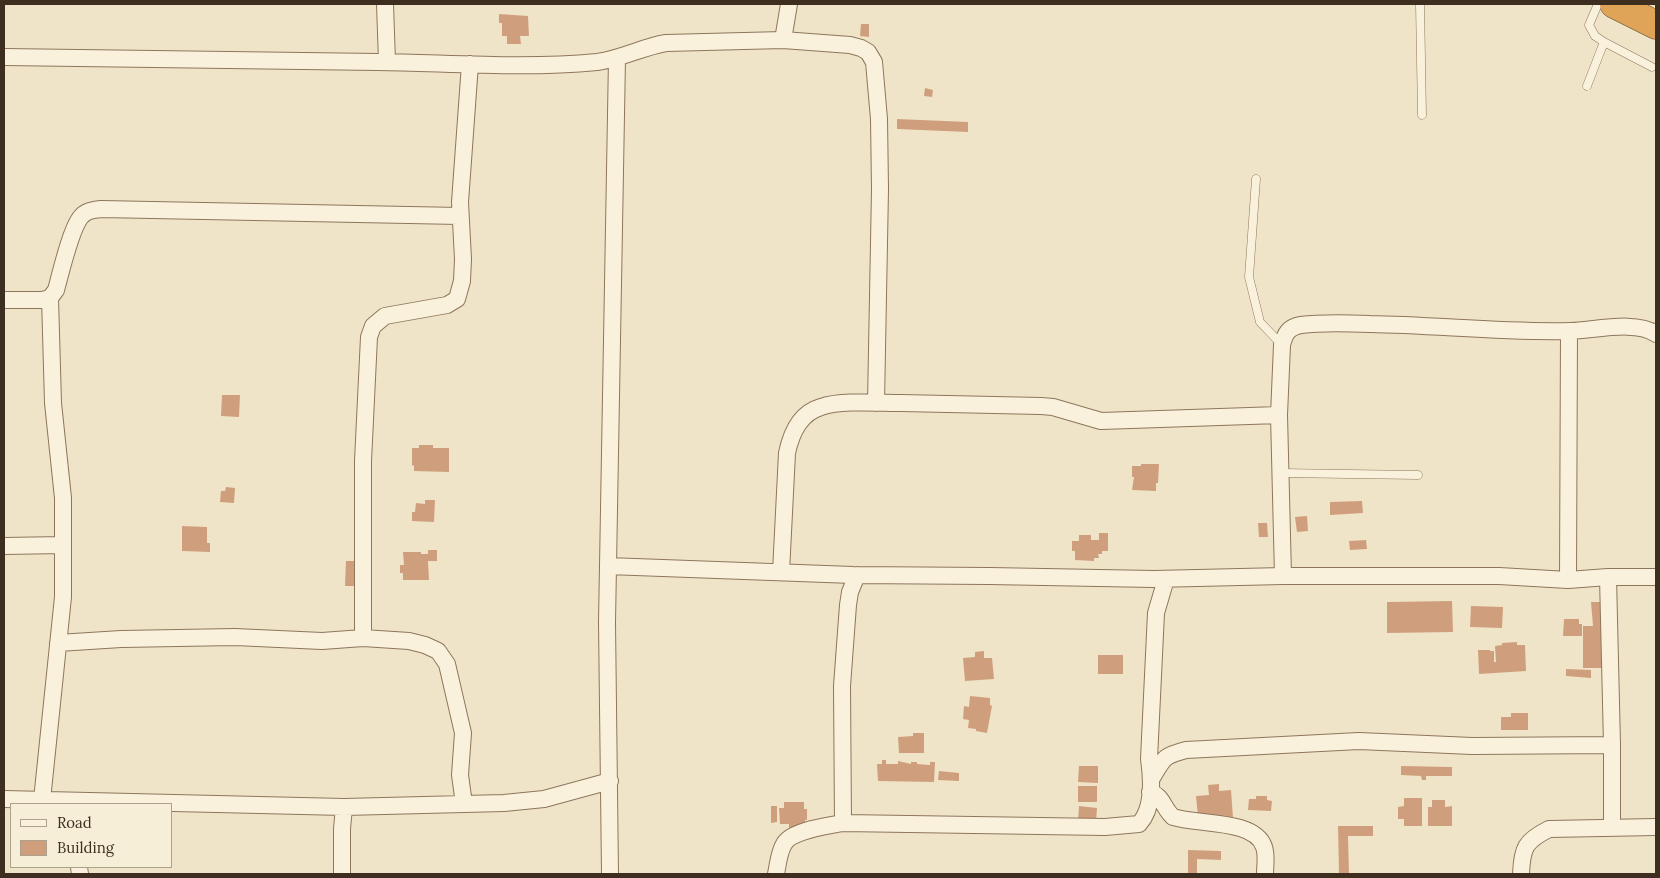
<!DOCTYPE html>
<html>
<head>
<meta charset="utf-8">
<style>
  body { margin:0 }
  #map { position:relative; width:1660px; height:878px; overflow:hidden; background:#f0e4c8; font-family:Lora,serif }
  canvas { display:block }
  .frame { position:absolute; inset:0; border:5px solid #3d2e20; pointer-events:none }
  .legend { position:absolute; left:10px; top:803px; width:162px; height:65px; box-sizing:border-box; background:#f7eed8; border:1px solid #ada18e; margin:0; padding:6px 9px; list-style:none; font-size:15px; color:#3d2e20 }
  .legend li { display:flex; align-items:center; gap:10px; height:25px }
  .legend b { width:25px; border:1px solid #ada18e }
</style>
</head>
<body>
<div id="map">
<canvas width="1660" height="878"></canvas>
<div class="frame"></div>
<ul class="legend">
<li><b style="height:6px;background:#faf1dc"></b>Road</li>
<li><b style="height:14px;background:#cf9f7d"></b>Building</li>
</ul>
</div>
<script>
const c = document.querySelector('canvas').getContext('2d');
c.lineJoin = 'round';
function fill(path, color) { c.fillStyle = color; c.fill(path, 'evenodd'); }
function trace(path, color, width, dash) { c.strokeStyle = color; c.lineWidth = width; c.lineCap = dash ? 'butt' : 'round'; c.setLineDash(dash || []); c.stroke(path); }
fill(new Path2D(`
  M499,14L528,16L529,36H520L521,44H507V36H502V23H499Z
  M861,24H869V37L860,36Z
  M925,88L933,90L932,97L924,96Z
  M897,119L968,122V132L897,129Z
  M222,395H240L239,417L221,416Z
  M419,445H433V448H449V472L414,471V465L412,466V448H419Z
  M1141,464H1159L1158,483H1156V491L1132,490L1134,477H1132V466H1141Z
  M226,487L235,488L234,503L220,502L221,491H225Z
  M425,500H435L434,522L412,521V512H415L416,503L425,504Z
  M1362,501L1363,513L1330,515V502Z
  M1307,516L1308,531L1297,532L1295,517Z
  M1258,523H1267L1268,537H1259Z
  M182,526L207,527V543H210V552L182,551Z
  M1099,533H1108V551H1102V554H1098L1099,558H1094V561L1075,560V551H1072V541H1079V535H1091V540H1099Z
  M1366,540L1367,549L1350,550L1349,541Z
  M428,550H437V561H428L429,580H403V573H400V565H404L403,552H421V554H428Z
  M346,561H356V586H345Z
  M1452,601L1453,632L1387,633V602Z
  M1591,602H1604L1602,668H1583V626H1593Z
  M1471,606L1503,607L1502,628L1470,627Z
  M1564,619H1579V624H1582V636H1563Z
  M1517,642V645H1525L1526,671L1479,674L1478,650H1490V651H1494V662H1496L1495,646L1502,645V643Z
  M984,651V658H992L994,679L965,681L963,658L975,657V652Z
  M1098,655H1123V674H1098Z
  M1566,669L1591,670V678L1566,676Z
  M970,696L990,698V705L992,706L987,733L976,731V729L968,728L969,720L963,719L964,706L969,707Z
  M1511,713H1528V730H1501V717H1511Z
  M913,733H924V753H899L898,737L913,736Z
  M882,760H886V764H898V761L911,764V762H917V764L930,765V762H935L934,782L878,781L877,764H882Z
  M1079,766H1098V783L1078,782Z
  M1401,766L1452,767V776H1426V780H1422L1421,776L1401,775Z
  M939,771L959,773V781L938,780Z
  M1219,784V791L1231,790L1233,818L1198,817L1196,796L1209,795L1208,785Z
  M1078,786H1097V802H1078Z
  M1256,796H1267V800L1272,801L1271,811L1248,810L1249,799H1256Z
  M1404,798H1422V826H1404V819H1398V807L1404,806Z
  M1432,800H1445V807L1452,806V826H1428V807H1432Z
  M784,802H804V809H807V820H805V824H800V828H789V824H780L779,808H784Z
  M771,806H777V822L771,823Z
  M1079,806L1097,808L1096,822L1078,821Z
  M1338,826H1373V836H1348L1349,874H1339Z
  M1188,850L1221,851V860L1197,859V874H1188Z`), '#cf9f7d');
const lane = new Path2D(`
  M1420,4L1422,115
  M1598,4L1589,25L1595,36L1604,42L1652,67
  M1587,86L1604,42
  M1256,179L1249,277L1260,322L1282,345
  M1280,473L1418,475`);
const street = new Path2D(`
  M385,4L387,62
  M783,40L850,45L861,48L868,52L874,62L879,119L880,189L876,403
  M4,57C128,58 253,60 378,62C450,63 525,69 597,62C621,59 642,47 666,43L783,40L789,4
  M4,300H42L50,298L56,290C61,272 70,232 80,218C85,211 92,210 101,209L460,216
  M4,546L63,545
  M608,566L853,575L989,576L1154,579L1283,576H1499L1568,580L1608,577H1656
  M781,572L787,453C791,434 800,413 821,407C841,400 879,403 901,403C947,404 994,405 1041,406L1053,407L1101,421L1279,415
  M857,575L850,592L848,605L842,686L843,823L1105,827L1139,824C1154,808 1152,780 1149,759L1156,613L1166,579
  M1283,576L1279,415L1282,345C1285,333 1289,327 1301,325C1323,322 1348,323 1370,324C1437,325 1504,333 1571,331C1595,330 1637,320 1656,334
  M1608,577L1612,745V828
  M1568,580L1569,331
  M363,638V461L369,337L373,326L385,316L447,305L457,299L462,281L463,259L460,202L470,64
  M58,643L121,639L235,637L322,641L363,638L409,641L425,645L438,651L447,664L463,733L460,775L464,804
  M1152,778C1164,758 1163,756 1186,750L1359,741L1472,746L1612,745
  M1150,792C1163,796 1163,808 1173,817C1197,825 1255,819 1264,847C1267,855 1265,866 1265,874
  M4,799L344,807L504,803L544,799L610,781
  M42,800L63,597V498L53,403L50,298
  M79,867L80,874
  M342,874V829L344,807
  M610,874L607,622L617,58
  M776,874C778,864 779,852 784,844C792,830 828,826 843,823
  M1521,874C1522,848 1525,841 1549,829L1656,827`);
const highway = new Path2D(`
  M1614,4L1656,25`);
trace(lane, '#8d765c', 9);
trace(street, '#8d765c', 18);
trace(highway, '#5b4430', 29);
trace(lane, '#faf1dc', 8);
trace(street, '#faf1dc', 16);
trace(highway, '#e0a458', 28);
</script>
</body>
</html>
